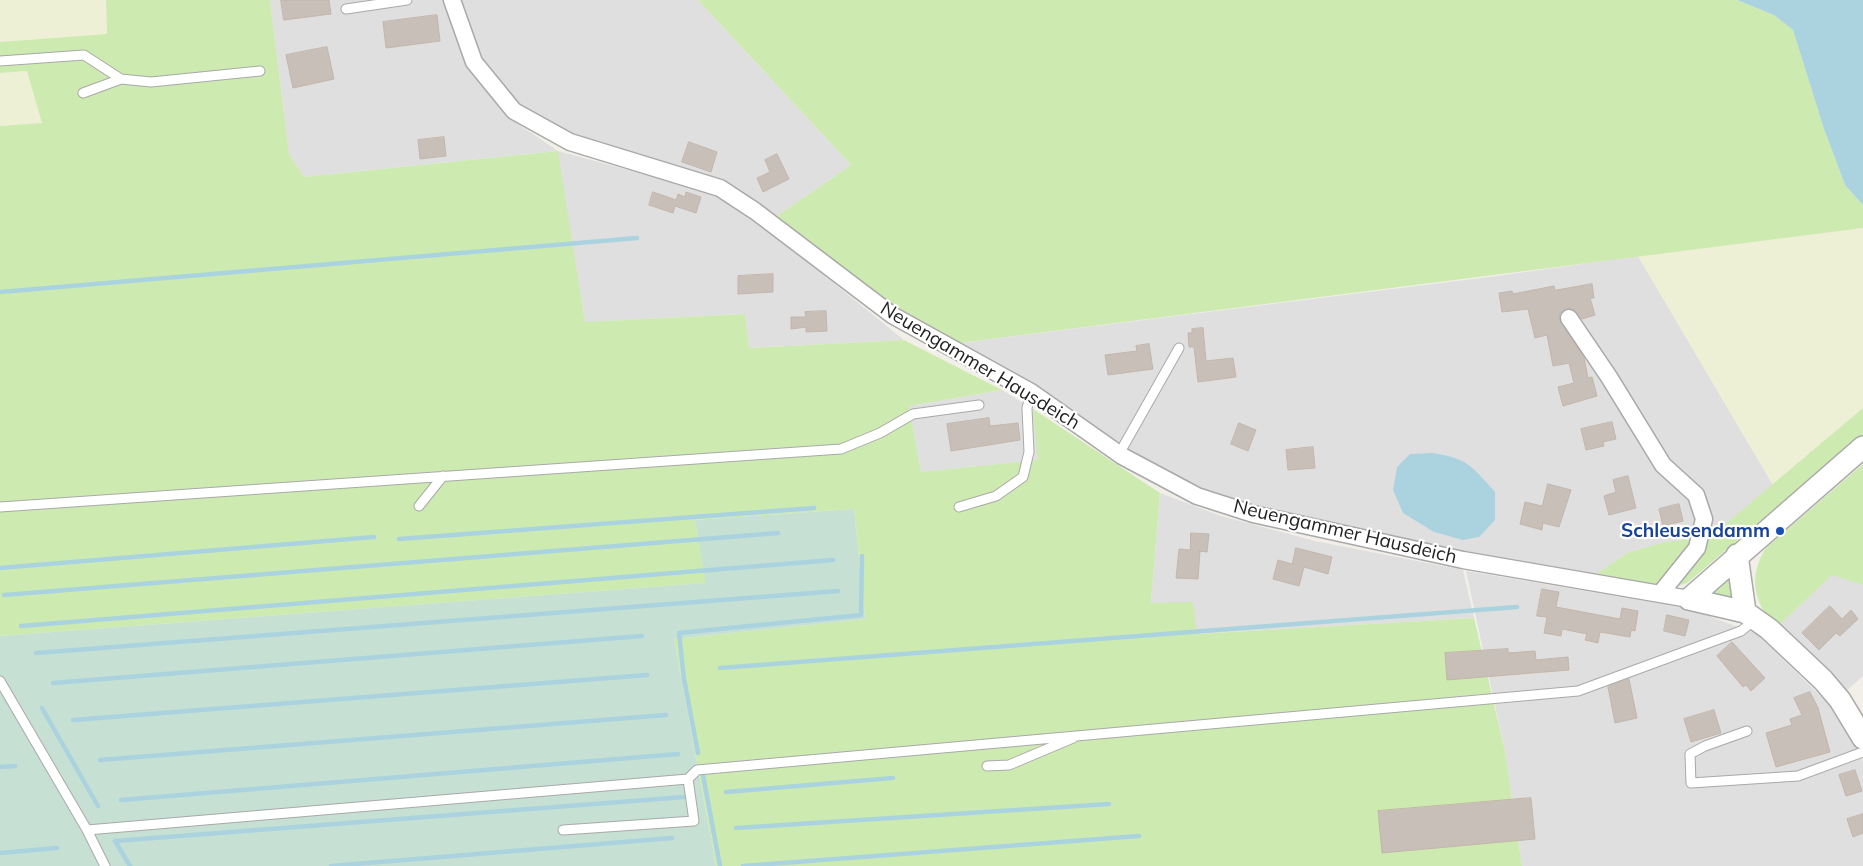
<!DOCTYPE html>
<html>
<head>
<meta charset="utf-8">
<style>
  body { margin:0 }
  canvas { display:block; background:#f2efe9 }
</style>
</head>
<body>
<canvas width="1863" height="866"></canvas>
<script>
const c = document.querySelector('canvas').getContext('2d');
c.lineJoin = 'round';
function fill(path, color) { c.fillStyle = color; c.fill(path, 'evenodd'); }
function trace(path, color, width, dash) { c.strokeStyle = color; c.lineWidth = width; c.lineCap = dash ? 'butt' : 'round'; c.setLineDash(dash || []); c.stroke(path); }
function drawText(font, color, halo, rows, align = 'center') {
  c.font = font + ' Mulish,sans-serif'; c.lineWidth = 4.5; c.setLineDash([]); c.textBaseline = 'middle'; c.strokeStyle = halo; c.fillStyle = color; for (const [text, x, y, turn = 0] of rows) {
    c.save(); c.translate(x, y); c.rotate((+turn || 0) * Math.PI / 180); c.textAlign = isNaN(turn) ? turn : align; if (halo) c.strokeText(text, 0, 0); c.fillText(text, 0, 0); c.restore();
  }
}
fill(new Path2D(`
  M270,0H444L455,35L479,82L512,120L558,151L706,191L721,198L803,258L904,340L749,348L745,314L585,322L557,151L304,177L289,154Z
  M459,0H698L851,165L774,218L575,138L513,102L479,57Z
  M1638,256L1773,485L1710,537L1665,542L1629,552L1594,575L1424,547L1295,519L1179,481L959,343L1497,276Z
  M1002,390L1033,409L1039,460L921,472L909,406Z
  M1160,493L1221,516L1315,541L1463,570L1474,618L1197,634L1151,603Z
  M1466,571L1687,608L1757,634L1837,712L1859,752L1863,762V866H1522L1505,751Z
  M1832,574L1863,585V676L1844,693L1777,627Z`), '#e0dfdf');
fill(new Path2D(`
  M0,0H106L107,34L0,42Z
  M27,71L43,123L0,126V73Z
  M1863,228V408L1773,485L1638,256Z`), '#eef0d5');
fill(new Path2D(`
  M106,0H270L289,154L304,177L558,151L585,322L745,314L749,348L904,340L1002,390L909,406L921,472L1038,460L1033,409L1160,493L1151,603L1193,602L1197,634L1474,618L1505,751L1522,866H716L674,639L865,619L854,509L695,520L707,583L0,636V126L42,123L27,71L0,73V42L107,34Z
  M698,0H1737L1774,15L1793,30L1824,129L1845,185L1863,205V228L959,343L897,307L774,218L851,165Z
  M1863,408V434L1687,583L1672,588L1594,575L1629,552L1665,542L1710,537Z
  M1863,464V585L1832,575L1777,627C1753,605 1748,575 1766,548Z
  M1729,578L1732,581L1734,596L1731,599L1713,596L1712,592Z`), '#cdebb0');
fill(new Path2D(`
  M854,509L865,619L674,639L716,866H0V636L706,583L695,520Z`), '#c6e0d4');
fill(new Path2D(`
  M1737,0H1863V205L1845,185L1824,129L1793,30L1774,15Z
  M1432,453C1467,458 1472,466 1495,492V520L1479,537L1463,540L1434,532L1403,513L1393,490L1397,467L1410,454Z`), '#aad3df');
trace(new Path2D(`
  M0,292L637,238
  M399,539L814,508
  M0,568L374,537
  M4,595L778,533
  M21,626L833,560
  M36,653L838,591
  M720,668L1517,607
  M53,683L642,636
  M42,708L98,806
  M73,720L647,675
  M698,753L684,679L679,633L861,615L862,556
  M100,760L666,715
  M0,767L15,766
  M703,775L720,866
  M726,792L893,778
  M121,800L678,754
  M736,828L1109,804
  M0,853L57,848
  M130,866L115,841L684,797
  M331,866L672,838
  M743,866L1139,836`), '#aad3df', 4.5);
const building = new Path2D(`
  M281,0H329L331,14L284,20Z
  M437,15L440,41L386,48L383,22Z
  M327,47L334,79L293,88L286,55Z
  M444,137L446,156L420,159L418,140Z
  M689,142L717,152L711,172L682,162Z
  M777,154L789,179L763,192L757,178L770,172L765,160Z
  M653,192L676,200L678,194L685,197L686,192L701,197L696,213L675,206L673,213L649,205Z
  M773,274V292L738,294V276Z
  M1592,284L1594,298H1590L1595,315L1582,319L1574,309L1568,308L1560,313L1559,318L1584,358L1588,378L1592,377L1597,396L1563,406L1558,387L1574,383L1569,363L1553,366L1547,335L1535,338L1528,309L1502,312L1499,293L1512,291L1513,294L1554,286L1555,290Z
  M826,311L827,331L806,332V327L791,329V317H806L805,312Z
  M1203,328L1206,361L1233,358L1236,377L1198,382L1194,347H1189L1188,333H1192V329Z
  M1149,344L1153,369L1108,375L1105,355L1137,351L1136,346Z
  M989,418L990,426L1018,423L1020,440L951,451L947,424Z
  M1612,422L1616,439L1603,442L1604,446L1586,450L1581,429Z
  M1239,423L1256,430L1248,451L1231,444Z
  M1313,447L1315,468L1288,470L1286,450Z
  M1628,476L1636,508L1609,515L1604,496L1616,492L1613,480Z
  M1548,484L1571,490L1559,527L1543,523L1542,530L1520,524L1525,502L1542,506Z
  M1679,504L1683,521L1663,526L1659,509Z
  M1191,533L1209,534L1207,552L1198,551H1200L1198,579L1176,578L1179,549L1190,550Z
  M1296,548L1332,557L1328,574L1304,567L1299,586L1273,579L1278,560L1292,564Z
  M1542,589L1559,592L1556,607L1620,619L1622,608L1638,611L1635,631L1631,630L1630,637L1600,632L1598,643L1585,640L1587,634L1562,629L1561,636L1544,633L1547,617L1537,616Z
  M1830,606L1842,619L1851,610L1858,619L1840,636L1836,633L1819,650L1802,633Z
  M1667,615L1689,620L1685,636L1664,631Z
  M1732,642L1765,678L1751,691L1746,685L1743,687L1717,656Z
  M1508,649V653L1535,651L1536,660L1568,657L1569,670L1447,680L1445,653Z
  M1629,679L1637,718L1615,723L1608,687Z
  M1810,692L1818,708L1830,752L1776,767L1766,733L1792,725L1790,719L1802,715L1794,698Z
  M1714,710L1721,733L1691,742L1684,719Z
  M1855,770L1862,791L1846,796L1839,775Z
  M1531,798L1535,839L1382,853L1378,811Z
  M1863,814V833L1853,837L1847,819Z`);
fill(building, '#c7bfb8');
trace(building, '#c4b6ab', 1);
const service = new Path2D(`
  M346,9L407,0
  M0,61L84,55L121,79L151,82L260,71
  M83,93L121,79
  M1119,454L1179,348
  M419,506L443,476
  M0,507L841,449L880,433L913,414L979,405
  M959,507L996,496L1023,477L1029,452L1027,408L1031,392
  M0,681L87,830L105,866
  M1747,731L1705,746L1690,754L1691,783L1798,776L1863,752
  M987,766L1009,765L1073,738
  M87,830L688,779L697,770L1578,691L1741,631L1755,620
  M563,830L694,821L688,779`);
const minor = new Path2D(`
  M452,0L474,62L514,111L570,142L720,188L755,211L892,315L1031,392L1122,456L1197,496L1253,514L1463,560L1689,599
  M1569,318L1609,377L1663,465L1696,495L1704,519L1697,548L1660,594`);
const tertiary = new Path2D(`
  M1737,555L1745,612
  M1689,599L1745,612L1769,629L1823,680L1840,700L1863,738
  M1689,599L1863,447`);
trace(service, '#a9a9a9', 11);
trace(minor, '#a9a9a9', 19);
trace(tertiary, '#a9a9a9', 24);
trace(service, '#fff', 9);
trace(minor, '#fff', 16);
trace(tertiary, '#fff', 21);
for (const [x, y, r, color] of [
  [1780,531,5,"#1a4fb4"]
]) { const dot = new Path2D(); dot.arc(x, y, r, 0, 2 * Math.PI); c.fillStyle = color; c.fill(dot); trace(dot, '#fff', 2); }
drawText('19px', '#222', '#fff', [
  ["Neuengammer Hausdeich",980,366,31],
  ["Neuengammer Hausdeich",1345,532,13]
]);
drawText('bold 19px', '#164399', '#fff', [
  ["Schleusendamm",1770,531]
], 'right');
</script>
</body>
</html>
